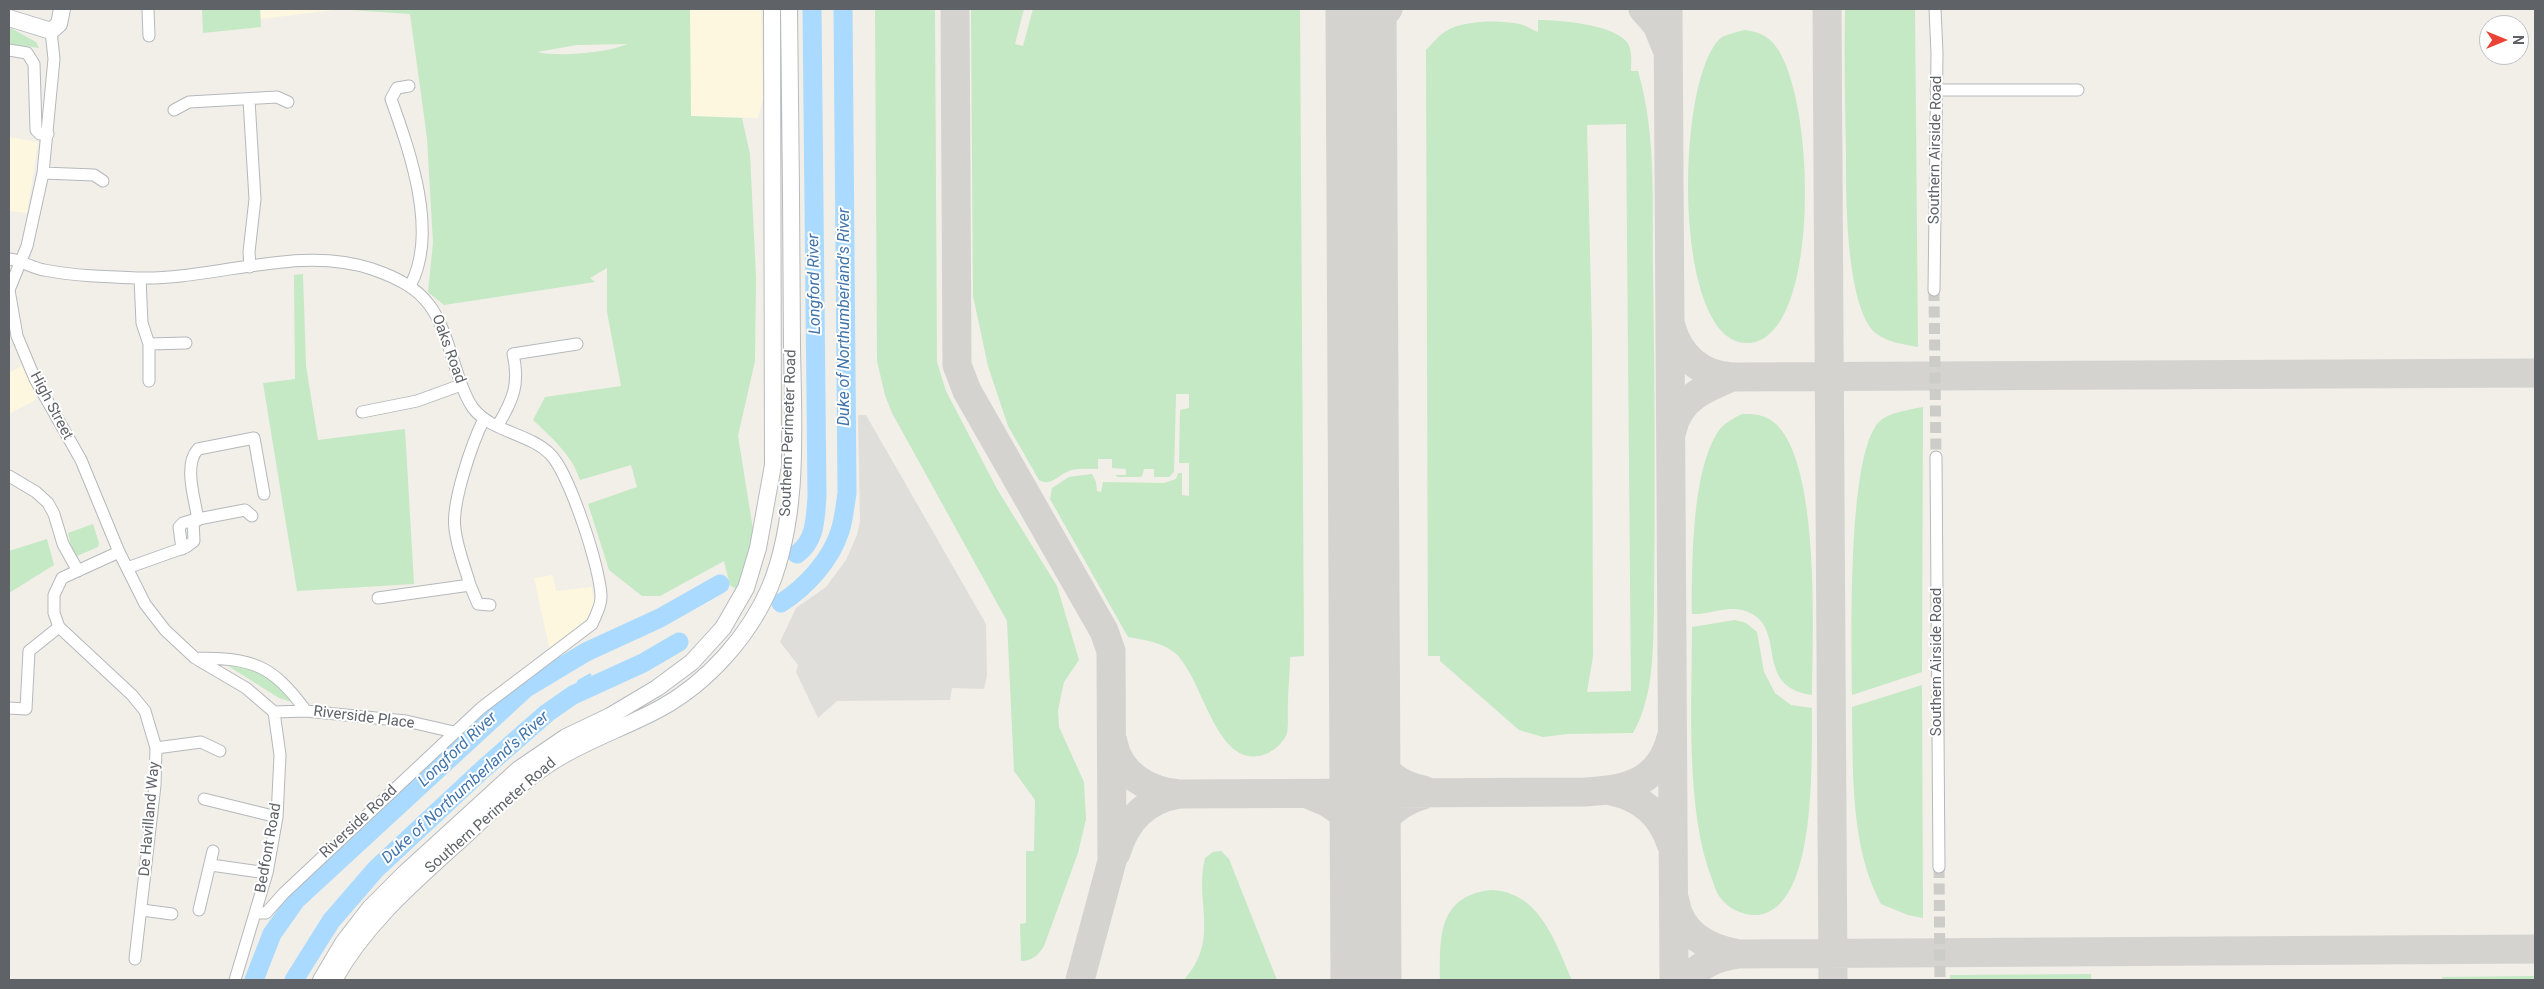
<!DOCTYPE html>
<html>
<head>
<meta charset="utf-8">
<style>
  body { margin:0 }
  #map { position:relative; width:2544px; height:989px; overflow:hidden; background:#f1efe8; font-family:Roboto,sans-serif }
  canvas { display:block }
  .frame { position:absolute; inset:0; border:10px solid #5f6368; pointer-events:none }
  .north { position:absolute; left:2479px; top:15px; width:50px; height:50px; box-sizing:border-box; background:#fff; border:1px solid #bfc1c3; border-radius:50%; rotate:90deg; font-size:14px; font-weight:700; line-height:20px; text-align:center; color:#5f6368 }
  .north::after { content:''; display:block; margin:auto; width:18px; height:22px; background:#ea4335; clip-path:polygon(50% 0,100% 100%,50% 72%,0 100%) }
</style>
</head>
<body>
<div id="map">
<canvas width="2544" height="989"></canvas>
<div class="frame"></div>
<div class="north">N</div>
</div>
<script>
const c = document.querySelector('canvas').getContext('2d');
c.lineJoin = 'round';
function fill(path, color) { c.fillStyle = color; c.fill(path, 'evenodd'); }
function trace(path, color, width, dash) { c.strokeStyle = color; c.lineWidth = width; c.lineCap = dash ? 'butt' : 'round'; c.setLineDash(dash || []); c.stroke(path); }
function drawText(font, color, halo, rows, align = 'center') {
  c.font = font + ' Roboto,sans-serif'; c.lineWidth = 4; c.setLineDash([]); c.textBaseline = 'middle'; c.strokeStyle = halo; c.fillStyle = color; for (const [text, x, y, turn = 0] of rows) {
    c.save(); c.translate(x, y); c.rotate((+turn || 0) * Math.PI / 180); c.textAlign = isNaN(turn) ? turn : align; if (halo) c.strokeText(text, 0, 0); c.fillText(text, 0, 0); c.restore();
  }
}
fill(new Path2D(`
  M260,9H333L334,10L261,19Z
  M690,9H761L763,98L758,118L691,116Z
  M9,137L38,142L27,213L9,211Z
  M23,365L37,399L9,414V373Z
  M553,575L556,591L592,587L595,607L594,612L550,651L534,578Z`), '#fef7e0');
fill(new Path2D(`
  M858,415H866L986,624L987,676L984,689L952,688L950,700L837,701L818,718L796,672L798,665L780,642L796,608L826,587L846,560L857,535L860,522Z`), '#e0deda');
fill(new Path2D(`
  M202,9H260L261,27L203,33Z
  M337,9H690L691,116L742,118L750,154L756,277L755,361L738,436L755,542L737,590L730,585L724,561L660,596H642L609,570L588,504L637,487L631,465L580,480C572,455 552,438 533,420L545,397L621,386L607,312V268L590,278L595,282L444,305L428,292L433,243L427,138L410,14ZM627,44C608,53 558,57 537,52L577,45Z
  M875,9H935L937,362L946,391L997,489L1057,586L1079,660L1064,682L1058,710L1059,727L1084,782L1086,819L1078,853L1044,946C1038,956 1031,961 1021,961L1020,924L1026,923V851H1034L1035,800L1014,771L1007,621L892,413L885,395L877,361Z
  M971,9H1024L1015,44L1023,46L1033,9H1300L1304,656L1290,657C1290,672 1288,688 1288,702C1287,712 1289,723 1287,733C1285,741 1274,751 1266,754C1216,773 1204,678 1175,653C1162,642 1144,640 1128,637L1050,499L1052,488L1069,477L1092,474L1096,482L1097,491L1101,492L1103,482L1164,483L1176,479L1178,473H1182V495L1189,496V463H1179L1180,410L1189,408V394H1176L1174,472L1169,477H1154V469H1144L1142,476L1139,477H1118L1115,475H1126V469L1112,468V459H1098V469C1089,469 1077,468 1069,471C1057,475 1052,487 1039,480L1008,426L988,366L973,296Z
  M1845,9H1915L1918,347C1902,344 1877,341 1868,324C1846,286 1846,198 1846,153C1845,105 1844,57 1845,9Z
  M1538,20C1560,20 1610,24 1626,41C1633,48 1631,62 1631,71H1638C1657,136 1652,205 1653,271C1655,384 1655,496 1654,609C1653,649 1654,697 1633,733L1567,734L1543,737L1519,730L1440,661V656H1428L1426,50C1432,44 1438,36 1446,31C1464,20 1500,20 1520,24C1526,26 1533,30 1538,32ZM1626,124L1631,691L1587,692L1593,656L1592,337L1587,125Z
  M9,27L36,42L39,48L9,44Z
  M1744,30C1754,31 1764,34 1771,41C1816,82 1824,339 1749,343C1671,348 1675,73 1722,37C1728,34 1738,32 1744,30Z
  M303,274L306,366L318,440L405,429L414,584L297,591L263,383L295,379L294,275Z
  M1923,407L1922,672L1852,695C1852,645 1846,452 1880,421C1888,413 1912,409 1923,407Z
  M1742,414C1756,414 1767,415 1777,425C1820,468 1813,634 1812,695C1749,686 1792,623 1742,610C1726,606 1708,615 1692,614C1692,566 1691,468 1720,429C1726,422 1734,418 1742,414Z
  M93,524L99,543L98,547L77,556L72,550L68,533Z
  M47,539L54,565L9,593V551Z
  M1735,620L1746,623L1757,632L1764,672L1775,693L1791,705L1812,708C1811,752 1819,908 1758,915C1743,916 1728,909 1719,896C1716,892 1714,884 1712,879C1685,810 1692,701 1692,627Z
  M222,662L257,669L271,679L292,702L279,698Z
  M1922,685L1923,918L1908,915L1881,904C1850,847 1853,770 1852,707Z
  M1221,851L1229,859L1277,980H1184C1221,938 1194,904 1205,858L1213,852Z
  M1490,890C1540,891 1555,942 1572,980H1440C1440,938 1437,897 1490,890Z
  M2091,974V980H1950V975Z
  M2535,976V980H2442V977Z`), '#c5e8c5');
trace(new Path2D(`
  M573,695L579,681L590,675`), '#aadaff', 3);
trace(new Path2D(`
  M797,554C816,540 815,519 817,497L812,9
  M781,603C806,587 831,560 840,531C844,519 845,505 847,493L843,9
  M254,980L272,934L296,900L526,688L586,652L660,618L720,584
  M294,980L331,921L376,869L481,771L547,713L573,695L643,663L679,642`), '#aadaff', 19);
trace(new Path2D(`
  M955,9L957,365L967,391L1104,631L1111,651L1112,861L1080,980
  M1643,9L1657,25L1666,47
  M1668,9L1674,980
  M1827,9L1833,980
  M1361,112C1362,74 1357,36 1388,9
  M1671,326C1679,356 1701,375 1732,377L2535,373
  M1672,431C1678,399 1705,388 1732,377
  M1364,670H1367C1367,719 1361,777 1423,790
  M1113,742C1119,775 1149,791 1179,794L1585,792C1626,790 1659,783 1671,738
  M1611,791C1641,797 1662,815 1671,844
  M1310,795L1327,802L1340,811L1360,838L1364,853L1366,916
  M1116,853C1126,820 1145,800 1179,794
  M1368,866C1368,832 1390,804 1423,795
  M1675,901C1680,934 1709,949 1739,954
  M1687,980C1701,963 1718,957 1739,954L2535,949`), '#d4d3d0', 29);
trace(new Path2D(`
  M1361,9L1366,980`), '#d4d3d0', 71);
trace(new Path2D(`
  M1934,290L1936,457
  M1939,867L1940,980`), '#ccccc8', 11, [11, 5.5]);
const street = new Path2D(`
  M148,9L149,36
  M51,31L54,59L43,173L27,246L9,290L17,336L35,379L81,460L119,552L145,604L165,630L195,658L246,688L274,712
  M9,50L27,53L34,64L36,130L40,134H48
  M409,86L397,88L391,99C410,152 439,233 410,286
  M1936,90H2078
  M249,100L255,199L249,252L250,267
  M174,110L189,102L277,97L288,102
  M43,173L94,175L103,181
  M9,259C21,260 32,268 44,270C74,276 108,277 139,278C214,280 299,244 372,269C430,289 438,311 455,366C460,380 464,396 473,408C491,432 529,433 550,454C569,472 601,570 601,597C601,606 596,615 592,624L481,708L284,893L266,913H256
  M140,278L142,323L149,344V381
  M1934,290L1937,53L1935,9
  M149,344L186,343
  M362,412L417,401L461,385
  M498,425C513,400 520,384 513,354L577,344
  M1936,457L1939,867
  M9,476L36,492L48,503L54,514L63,544L78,571
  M198,520C195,499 183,465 198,449L254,438L264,494
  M182,549L179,527L183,523L193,520
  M119,552L62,578L54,595V613L59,627L132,695L145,711L156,748L155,785L135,959
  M127,568L186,547L194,541L193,520L245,510L252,516
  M470,585L478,604L490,605
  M378,598L470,585C465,567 457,548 455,529C451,504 472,443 484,419
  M195,658C252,658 272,664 306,711
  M9,708L26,709L29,651L59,627
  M274,712L306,711L406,721L454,732
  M156,748L201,742L220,751
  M204,799L277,817
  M211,865L267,873
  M142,910L172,914
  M199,910L213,851
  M235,980L267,873L277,817L280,755L274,712`);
const secondary = new Path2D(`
  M9,18L51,31L59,24L62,9
  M321,980L343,943L370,908L404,874L519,769L566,737L610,716L657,688L692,662L723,628L746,588L758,548L773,465L772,9
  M334,980C366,921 420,877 469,832C497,806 527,776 560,757C592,738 628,726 661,708C708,682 749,636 770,587C800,513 793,424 792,346C792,234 790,121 789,9`);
trace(street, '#b5b8bc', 13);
trace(secondary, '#b6babf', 18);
trace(street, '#fff', 11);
trace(secondary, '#fff', 16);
drawText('15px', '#5f6368', '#fff', [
  ["Southern Airside Road",1936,150,-89],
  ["Oaks Road",448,349,70],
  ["High Street",51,406,62],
  ["Southern Perimeter Road",789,433,-88],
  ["Southern Airside Road",1937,662,-90],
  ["Riverside Place",364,718,7],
  ["Southern Perimeter Road",491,816,-41],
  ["De Havilland Way",150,819,-85],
  ["Riverside Road",359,822,-43],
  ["Bedfont Road",269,848,-80]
]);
drawText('italic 16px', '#4174aa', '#fff', [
  ["Longford River",815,284,-91],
  ["Duke of Northumberland's River",845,317,-90],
  ["Longford River",458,750,-43],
  ["Duke of Northumberland's River",466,788,-42]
]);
</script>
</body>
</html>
